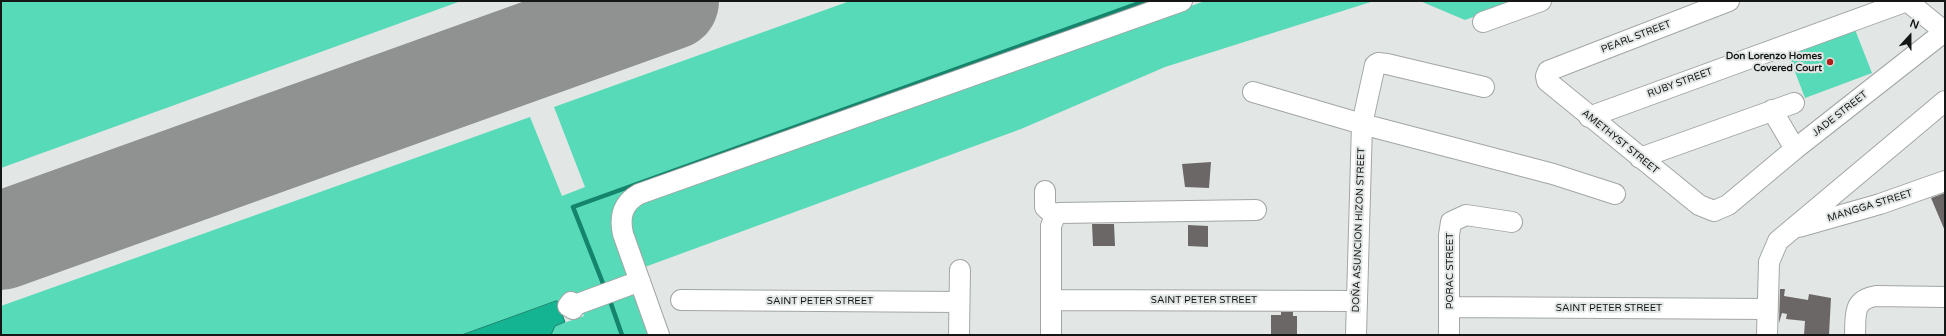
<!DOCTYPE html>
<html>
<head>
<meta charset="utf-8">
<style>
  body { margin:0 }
  #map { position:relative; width:1946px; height:336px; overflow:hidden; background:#e2e6e5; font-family:"Varela Round",sans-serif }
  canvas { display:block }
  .frame { position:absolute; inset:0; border:2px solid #151716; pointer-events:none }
  .north { position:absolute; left:1890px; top:16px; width:40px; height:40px; -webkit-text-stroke:3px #e2e6e5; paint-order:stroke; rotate:21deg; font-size:11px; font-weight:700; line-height:16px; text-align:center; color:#151716 }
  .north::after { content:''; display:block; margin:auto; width:14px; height:18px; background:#151716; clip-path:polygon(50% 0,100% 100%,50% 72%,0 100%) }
</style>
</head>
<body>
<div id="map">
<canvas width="1946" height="336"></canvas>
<div class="frame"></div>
<div class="north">N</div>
</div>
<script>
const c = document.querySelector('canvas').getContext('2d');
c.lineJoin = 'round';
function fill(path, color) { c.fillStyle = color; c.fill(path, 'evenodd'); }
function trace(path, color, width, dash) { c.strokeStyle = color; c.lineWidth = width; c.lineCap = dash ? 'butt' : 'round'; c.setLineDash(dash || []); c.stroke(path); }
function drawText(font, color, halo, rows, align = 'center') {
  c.font = font + ' "Varela Round",sans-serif'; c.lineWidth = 4; c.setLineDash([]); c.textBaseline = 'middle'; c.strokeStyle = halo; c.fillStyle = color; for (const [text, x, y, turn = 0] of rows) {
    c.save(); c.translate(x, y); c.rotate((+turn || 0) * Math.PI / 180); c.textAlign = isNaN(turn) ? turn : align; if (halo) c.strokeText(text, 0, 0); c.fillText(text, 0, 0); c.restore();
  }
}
fill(new Path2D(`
  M1,1H461L1,168Z
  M850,1H1156L625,198L634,274L462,335H1V306L530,117L562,196L585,187L554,107Z
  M1205,1H1374L1165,67L1021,129L642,268C635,246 623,224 638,204Z
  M1420,1H1517L1465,20Z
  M1854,27L1872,73L1805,98L1787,51Z
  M638,281L657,335H551L555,326L584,316L578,302Z`), '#56dab7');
const water = new Path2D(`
  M557,301L565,322L555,326L551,335H462Z`);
fill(water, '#14b391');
trace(water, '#14846c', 1);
trace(new Path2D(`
  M604,286L573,207L1145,1
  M609,298L622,335`), '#14846c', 4.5);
trace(new Path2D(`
  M1,239L20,234`), '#8f9291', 39);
trace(new Path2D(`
  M1,241L670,1`), '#8f9291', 98);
fill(new Path2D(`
  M1211,162L1209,188L1185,187L1182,164Z
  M1945,193V231L1931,198Z
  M1092,224H1114L1115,246H1093Z
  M1188,225L1208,226V247L1188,246Z
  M1780,289H1785L1784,296L1808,300L1809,294L1831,298L1829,335H1804L1805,321L1786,319L1787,314L1782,313L1779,323Z
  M1281,312H1293V316H1297V335H1271V315H1281Z`), '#6b6766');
const minor = new Path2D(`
  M1729,1L1548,71L1546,76L1547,81L1699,205L1714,211L1728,205L1795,149L1939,36L1941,30L1939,27L1907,1
  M1483,22L1541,1
  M1253,92L1362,124L1553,174L1615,194
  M1772,110L1795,149
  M1589,117L1907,1
  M1640,158L1794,103
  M1045,191V207L1055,216
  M1799,227L1880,204L1945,181
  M681,300L959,302
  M1051,300L1357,301
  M575,305L571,302L568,306L573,309L575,305L640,281
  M1450,307L1768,309
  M659,335L623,234C619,216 623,203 639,194L1182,1
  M959,335L960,270
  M1051,335V226L1055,216L1059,213L1256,210
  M1356,335L1362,124L1375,65L1378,63L1387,64L1484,87
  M1449,335V235L1451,222L1466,215L1512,222
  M1767,335L1769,262L1778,241L1945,101
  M1855,335C1856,315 1852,300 1876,296L1945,297`);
trace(minor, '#a2a6a4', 22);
trace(minor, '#fff', 20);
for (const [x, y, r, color] of [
  [1830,62,4,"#b0201a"]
]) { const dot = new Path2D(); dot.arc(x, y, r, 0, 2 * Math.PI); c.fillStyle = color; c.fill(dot); trace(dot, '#e2e6e5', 1.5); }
drawText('10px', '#151716', '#e2e6e5', [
  ["PEARL STREET",1636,37,-21],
  ["RUBY STREET",1680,83,-20],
  ["JADE STREET",1840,114,-38],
  ["AMETHYST STREET",1620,142,39],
  ["MANGGA STREET",1870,206,-17],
  ["DOÑA ASUNCION HIZON STREET",1359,230,-88],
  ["PORAC STREET",1450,271,-90],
  ["SAINT PETER STREET",1204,300],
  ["SAINT PETER STREET",820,301],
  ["SAINT PETER STREET",1609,308]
]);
drawText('bold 10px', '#151716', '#e2e6e5', [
  ["Don Lorenzo Homes",1822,56],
  ["Covered Court",1822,68]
], 'right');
</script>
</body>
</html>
